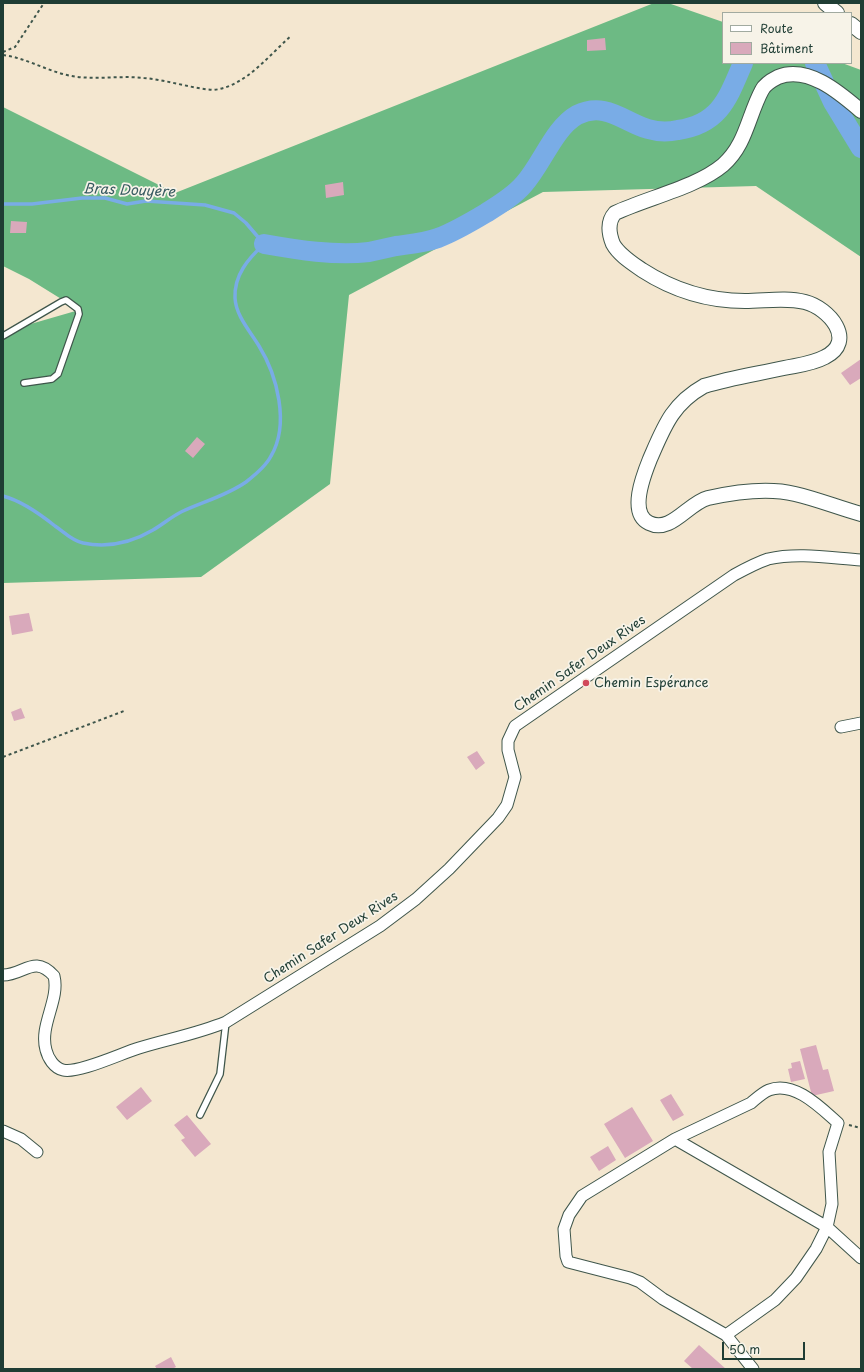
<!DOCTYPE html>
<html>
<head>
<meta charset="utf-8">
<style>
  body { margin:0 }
  #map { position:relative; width:864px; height:1372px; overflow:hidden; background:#f4e7d0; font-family:"Playpen Sans",sans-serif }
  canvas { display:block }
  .frame { position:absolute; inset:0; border:4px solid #1f3d34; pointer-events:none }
  .legend { position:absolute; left:722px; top:12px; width:130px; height:52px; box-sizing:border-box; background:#f7f3e8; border:1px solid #a1aaa0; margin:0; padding:5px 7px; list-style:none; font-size:12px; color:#1f3d34 }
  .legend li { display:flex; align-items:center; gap:8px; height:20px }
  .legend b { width:20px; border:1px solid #a1aaa0 }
  .scale { position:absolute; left:722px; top:1342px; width:83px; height:18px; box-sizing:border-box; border:2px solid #1f3d34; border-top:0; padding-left:5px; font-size:12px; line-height:14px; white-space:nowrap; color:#1f3d34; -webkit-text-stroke:3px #f7f3e8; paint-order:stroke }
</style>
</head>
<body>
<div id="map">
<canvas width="864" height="1372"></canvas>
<div class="frame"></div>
<ul class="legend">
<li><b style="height:5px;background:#fff"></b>Route</li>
<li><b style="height:11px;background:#d9a9bb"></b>Bâtiment</li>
</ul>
<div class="scale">50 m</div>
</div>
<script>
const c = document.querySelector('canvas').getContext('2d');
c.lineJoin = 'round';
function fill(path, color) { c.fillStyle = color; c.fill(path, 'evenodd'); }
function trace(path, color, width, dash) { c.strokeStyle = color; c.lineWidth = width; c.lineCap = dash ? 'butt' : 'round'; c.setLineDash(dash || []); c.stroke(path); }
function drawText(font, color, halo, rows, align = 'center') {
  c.font = font + ' "Playpen Sans",sans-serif'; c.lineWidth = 3.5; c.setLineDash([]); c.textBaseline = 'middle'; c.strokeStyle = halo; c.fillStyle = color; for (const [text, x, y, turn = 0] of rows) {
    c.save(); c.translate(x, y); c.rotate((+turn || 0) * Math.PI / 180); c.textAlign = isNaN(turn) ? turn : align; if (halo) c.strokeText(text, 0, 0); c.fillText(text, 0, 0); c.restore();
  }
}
fill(new Path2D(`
  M654,3H668L723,22V63H842L861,70V257L756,186L543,192L349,295L330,484L201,577L3,583V332L79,310L29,279L3,266V107L175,193Z`), '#6dba84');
trace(new Path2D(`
  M3,204H32L82,198H105L127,204L146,201L205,205L234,213L246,223L264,244C248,259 234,275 235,298C236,316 250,331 259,346C277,375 290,424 271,456C266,466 255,475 246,482C226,496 202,502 181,512C171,517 162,525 153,530C131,543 108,548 83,543C72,541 64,532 55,526C40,514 22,501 3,496`), '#79ace6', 3.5);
trace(new Path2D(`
  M815,63L833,102L861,148
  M264,244C298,250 335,256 369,252C378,250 387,248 396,246C410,244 424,243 438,238C454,232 471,222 486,213C499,205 514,196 524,184C542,164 554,128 577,115C605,101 624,122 648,129C658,132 669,132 678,130C720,124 728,98 743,63`), '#79ace6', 20);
fill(new Path2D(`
  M605,38L606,50L587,51V40Z
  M343,182L344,195L326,198L325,185Z
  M11,221L27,222L26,233H10Z
  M861,359V378L850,385L841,373Z
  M197,437L205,444L193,458L185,451Z
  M29,613L33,631L12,635L9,616Z
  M21,708L25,718L14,721L11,712Z
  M477,751L485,763L476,770L467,757Z
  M816,1045L823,1070L828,1069L834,1091L812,1096L800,1049Z
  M800,1061L805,1079L791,1082L788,1069L792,1068L791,1063Z
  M141,1087L152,1101L127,1120L116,1107Z
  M671,1094L684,1115L673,1121L660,1100Z
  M632,1107L653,1141L625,1158L604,1124Z
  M187,1115L211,1144L195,1157L181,1140L185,1138L174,1125Z
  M608,1146L616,1160L599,1171L590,1157Z
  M699,1345L726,1369H693L684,1361Z
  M171,1357L176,1367L172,1369H157L155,1366Z`), '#d9a9bb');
const service = new Path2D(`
  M3,336L61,302L66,300L78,309L79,314L58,374L52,379L24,383
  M200,1115L220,1074L226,1022`);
const minor = new Path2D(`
  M841,727L861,723
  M3,975C24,975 34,954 54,976C60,1000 39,1025 46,1050C48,1058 54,1068 63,1070C78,1074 122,1053 139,1048C168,1039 197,1034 226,1022L380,926L416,899L449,869L498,818L507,805L515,777L508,750V741L515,726L734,575C745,569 756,563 768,559C798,552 831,558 861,560
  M3,1131L21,1139L37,1152
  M675,1139L827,1227L861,1258
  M726,1335L663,1299L640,1282L630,1278L568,1262L566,1256L564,1229L569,1215L582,1196L675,1139L751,1103C757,1098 762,1093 769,1090C794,1080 821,1108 838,1123L829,1152L832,1204L827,1227L816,1249L796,1278L775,1300L726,1335L753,1369`);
const tertiary = new Path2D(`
  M825,3L837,13
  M851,24L861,32
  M861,111C840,93 808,65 778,77C772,80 765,84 762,90C748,116 746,145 723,165C697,187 647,198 615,213C607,222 609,234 613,244C619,255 632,263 642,270C673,290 708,301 745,301C765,301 786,297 805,302C829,308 857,341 825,357C812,364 798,365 784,368C757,374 730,378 704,386C672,404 664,427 650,459C644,474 628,513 649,523C671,534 688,503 708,498C735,492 767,487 795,494C817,499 839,508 861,514`);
trace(service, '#3f564b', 8);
trace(minor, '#3f564b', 13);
trace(tertiary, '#3f564b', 16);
trace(new Path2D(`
  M3,52L15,47L44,3
  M3,55C26,58 45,70 67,75C92,81 118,75 144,78C167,80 190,88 213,90C245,87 268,56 291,36
  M3,757L124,711
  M849,1125L861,1128`), '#3f564b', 2, [3, 3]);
trace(service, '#fff', 5.5);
trace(minor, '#fff', 11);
trace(tertiary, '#fff', 14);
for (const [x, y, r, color] of [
  [586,683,4,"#d1495b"]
]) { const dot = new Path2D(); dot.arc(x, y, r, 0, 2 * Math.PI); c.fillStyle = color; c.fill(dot); trace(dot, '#f7f3e8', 1.5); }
drawText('13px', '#1f3d34', '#f7f3e8', [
  ["Chemin Safer Deux Rives",580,664,-35],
  ["Chemin Safer Deux Rives",331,938,-33]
]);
drawText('13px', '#1f3d34', '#f7f3e8', [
  ["Chemin Espérance",594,683]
], 'left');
drawText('italic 14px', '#365960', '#f7f3e8', [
  ["Bras Douyère",129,191,2]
]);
</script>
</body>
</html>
